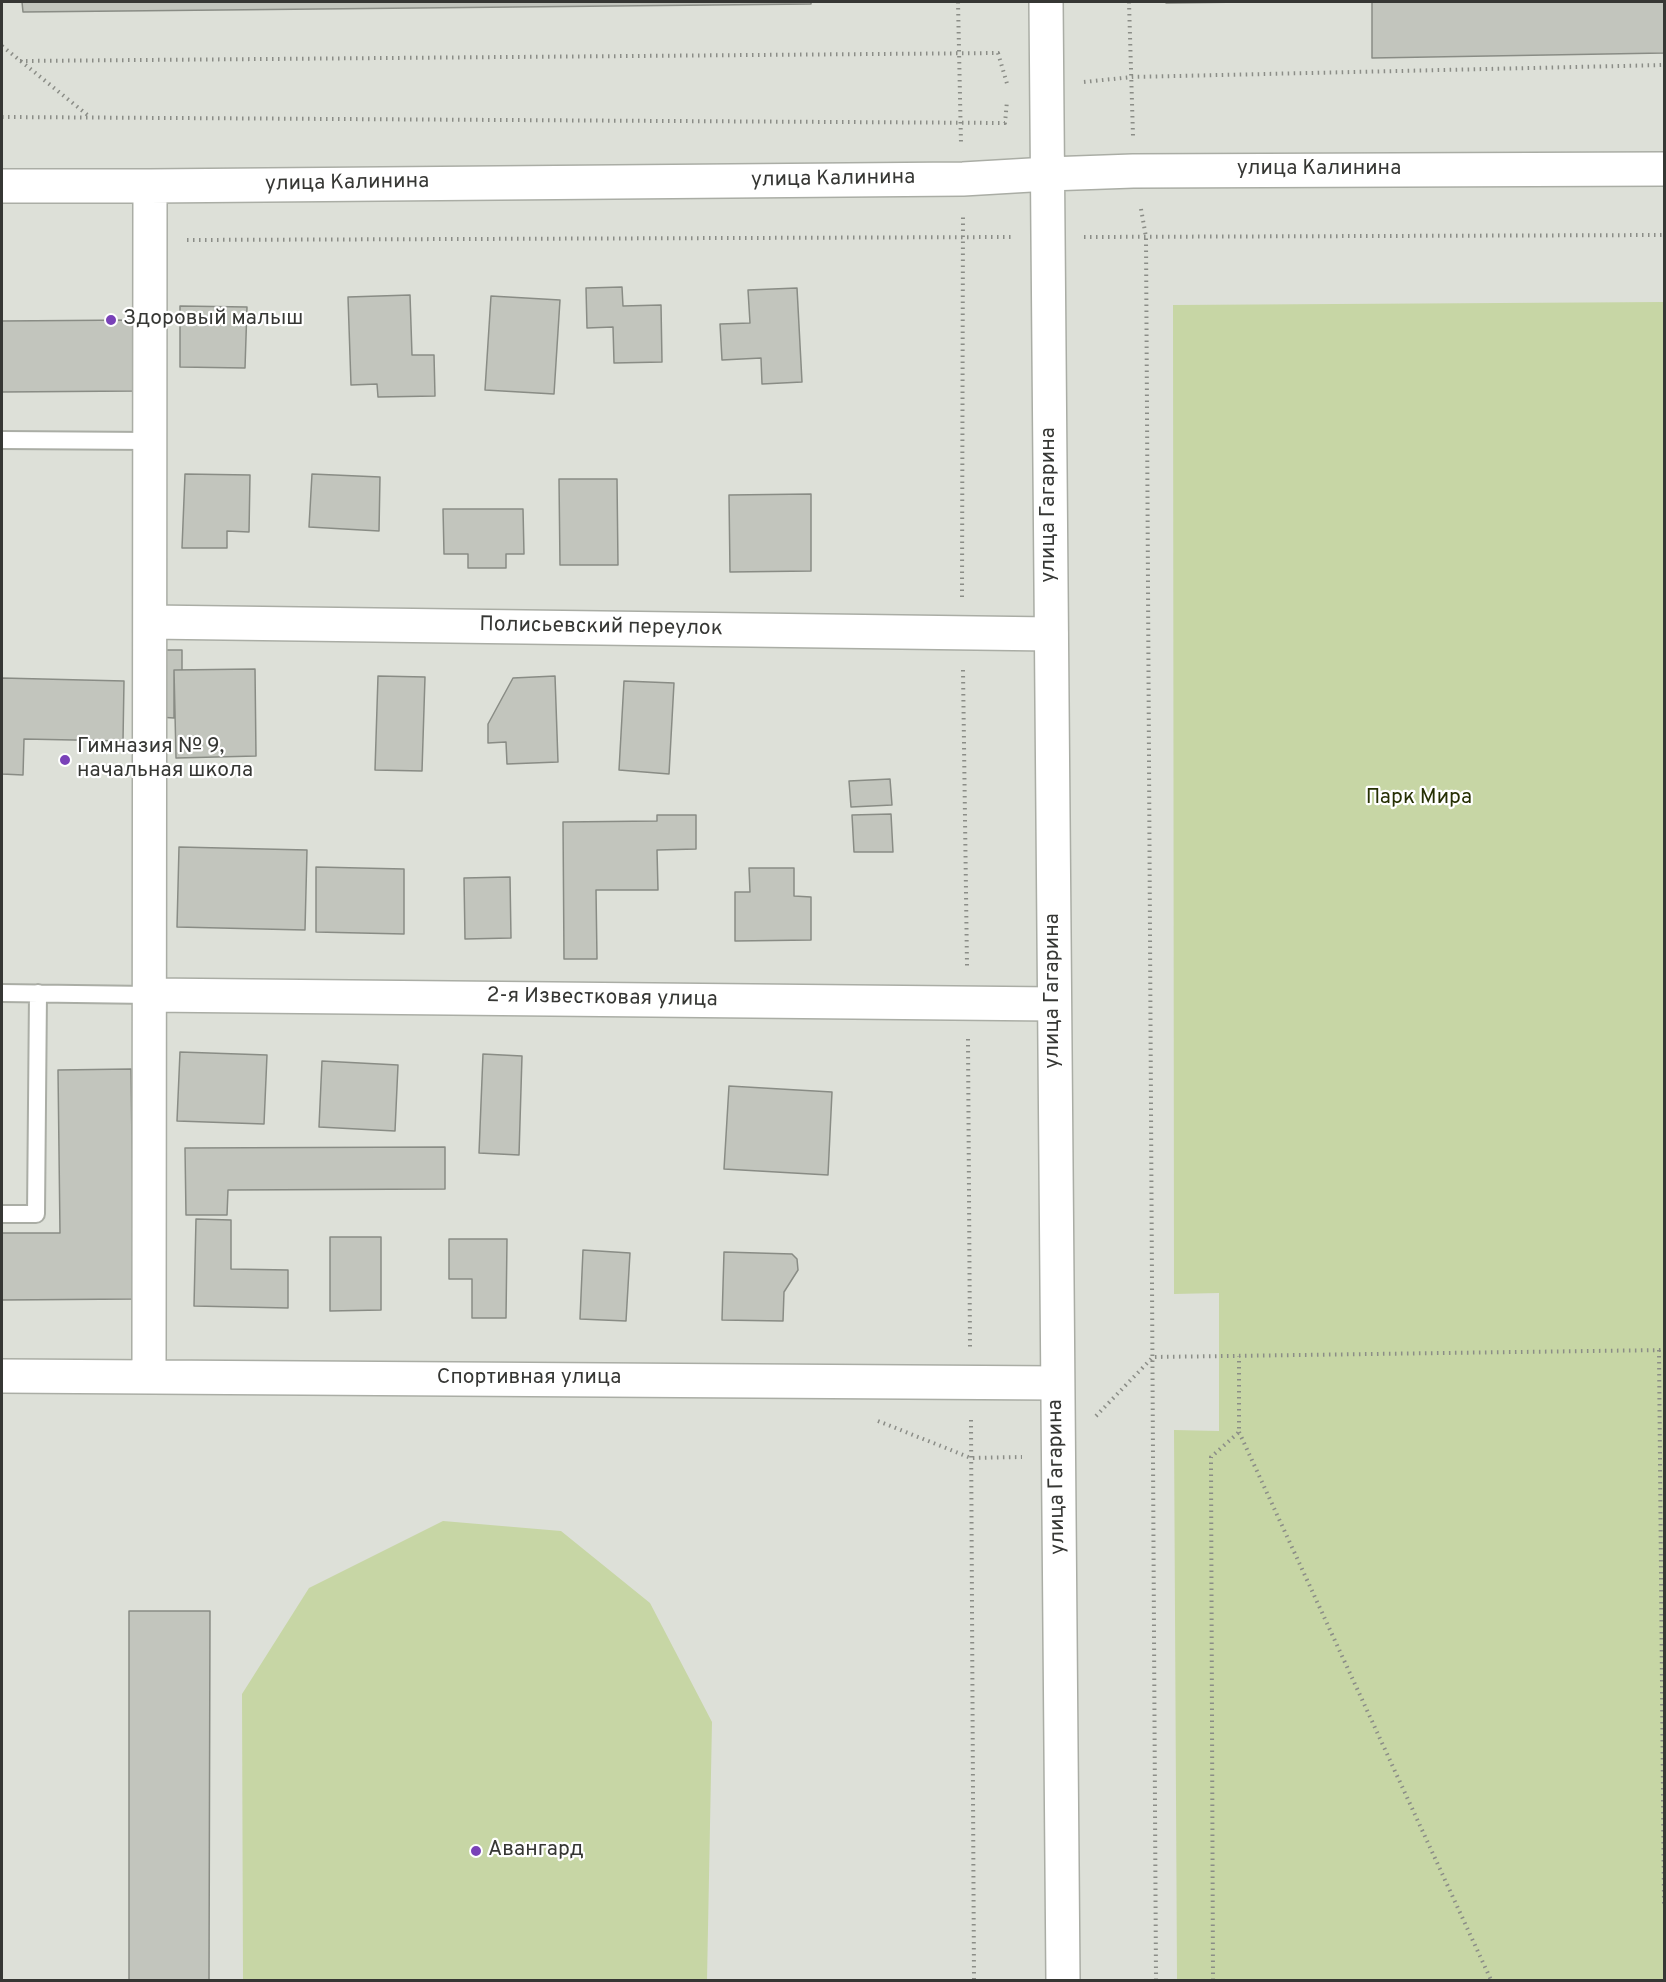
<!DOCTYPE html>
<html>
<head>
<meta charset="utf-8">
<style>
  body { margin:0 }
  #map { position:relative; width:1666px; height:1982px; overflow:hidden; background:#dde0d8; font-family:Overpass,sans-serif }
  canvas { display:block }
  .frame { position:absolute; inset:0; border:3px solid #363734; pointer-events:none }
</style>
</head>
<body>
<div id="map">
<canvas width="1666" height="1982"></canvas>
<div class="frame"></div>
</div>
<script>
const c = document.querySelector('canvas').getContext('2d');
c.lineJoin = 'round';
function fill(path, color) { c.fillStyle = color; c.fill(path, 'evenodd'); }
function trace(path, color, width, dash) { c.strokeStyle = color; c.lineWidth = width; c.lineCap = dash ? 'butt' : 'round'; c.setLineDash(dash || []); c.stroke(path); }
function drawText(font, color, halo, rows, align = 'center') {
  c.font = font + ' Overpass,sans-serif'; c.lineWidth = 4.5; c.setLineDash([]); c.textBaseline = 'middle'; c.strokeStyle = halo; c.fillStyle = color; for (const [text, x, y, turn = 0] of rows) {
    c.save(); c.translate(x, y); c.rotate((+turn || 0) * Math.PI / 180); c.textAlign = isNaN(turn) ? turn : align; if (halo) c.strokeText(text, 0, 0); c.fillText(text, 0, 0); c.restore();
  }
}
fill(new Path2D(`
  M1664,302V1980H1177L1174,1430L1219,1431V1293L1174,1294L1173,305Z
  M443,1521L561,1531L650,1603L712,1722L707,1980H243L242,1694L309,1588Z`), '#c7d6a5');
const building = new Path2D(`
  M22,2H811V4L23,12Z
  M1166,2H1247L1166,3Z
  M1372,2H1664V53L1372,58Z
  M622,287L623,306L661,305L662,362L614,363L613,327L587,328L586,288Z
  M797,288L802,382L762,384L761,358L722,360L720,324L750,323L748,290Z
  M410,295L412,355H434L435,396L378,397L377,384L351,385L348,297Z
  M491,296L560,300L554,394L485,390Z
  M180,306L247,307L245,368L180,367Z
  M134,320L135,391L2,392V321Z
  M185,474L250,475L249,532L227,531V548H182Z
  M312,474L380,477L379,531L309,527Z
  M559,479H617L618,565H560Z
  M811,494V571L730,572L729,495Z
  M443,509H523L524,554H506V568H468V554H444Z
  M157,650H182V670H174V718L158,717Z
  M255,669L256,756L176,758L174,670Z
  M378,676L425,677L422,771L375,770Z
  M555,676L558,762L507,764L506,742L488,743V724L513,678Z
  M2,678L124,681L123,741L24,739L23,775L2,774Z
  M624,681L674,683L669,774L619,770Z
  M890,779L892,805L851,807L849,781Z
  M891,814L893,852H854L852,815Z
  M657,815H696V849L657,850L658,890H596L597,959H564L563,822L657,821Z
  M179,847L307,850L305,930L177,927Z
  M316,867L404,869V934L316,932Z
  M749,868H794V896L811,897V940L735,941V892H750Z
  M510,877L511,938L465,939L464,878Z
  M180,1052L267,1055L264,1124L177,1121Z
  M483,1054L522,1056L519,1155L479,1153Z
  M322,1061L398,1065L395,1131L319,1127Z
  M131,1069L134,1299L2,1300V1233H60L58,1070Z
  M729,1086L832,1092L828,1175L724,1169Z
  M445,1147V1189L228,1190L227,1215H186L185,1148Z
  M196,1219L231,1220V1269L288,1270V1308L194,1306Z
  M330,1237H381V1310L330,1311Z
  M449,1239H507L506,1318H472V1279H449Z
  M583,1250L630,1253L626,1321L580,1319Z
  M724,1252L792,1254L797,1259L798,1270L784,1292L783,1321L722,1320Z
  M129,1611H210L209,1980H129Z`);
fill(building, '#c2c5bd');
trace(building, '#898c85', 1.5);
const service = new Path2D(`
  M2,440L150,441
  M2,993L150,995
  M2,1214H36L38,993`);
const minor = new Path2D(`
  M2,186H150L963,179L1048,174
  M150,622L1051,634
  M150,995L1054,1004
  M2,1376L1057,1383
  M149,1377L150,186`);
const tertiary = new Path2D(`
  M1046,2L1063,1980
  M1048,174L1133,171L1664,169`);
trace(service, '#aaada5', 20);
trace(minor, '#aaada5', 36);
trace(tertiary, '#aaada5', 36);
trace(new Path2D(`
  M958,2L961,144
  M1129,2L1133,136
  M2,46L90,117
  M20,61L998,53L1008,87
  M1084,82L1132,77L1664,65
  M2,117L1005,123L1007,101
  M1141,209L1146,237L1156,1980
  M1084,237L1664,235
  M187,240L1011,237
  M962,597L963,214
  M963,670L967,966
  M968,1039L970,1347
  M1659,1350L1664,1906
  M1096,1416L1153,1357L1664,1350
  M971,1420L974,1980
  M878,1421L971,1458L1022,1457
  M1239,1432L1491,1980
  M1213,1980L1211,1457L1239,1432V1356`), '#8b8d87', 4, [1.5, 4.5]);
trace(service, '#fff', 16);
trace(minor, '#fff', 33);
trace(tertiary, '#fff', 33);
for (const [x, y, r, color] of [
  [111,320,6,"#7941b8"],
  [65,760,6,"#7941b8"],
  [476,1851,6,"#7941b8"]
]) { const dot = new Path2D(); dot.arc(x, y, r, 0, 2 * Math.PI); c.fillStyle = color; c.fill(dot); trace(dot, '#fff', 2); }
drawText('21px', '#363734', '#fff', [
  ["улица Калинина",1319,170],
  ["улица Калинина",833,180,-1],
  ["улица Калинина",347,184,-1],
  ["улица Гагарина",1050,505,-90],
  ["Полисьевский переулок",601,628,1],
  ["улица Гагарина",1054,991,-90],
  ["2-я Известковая улица",602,999,1],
  ["Спортивная улица",529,1379],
  ["улица Гагарина",1058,1477,-91]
]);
drawText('21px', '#363734', '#fff', [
  ["Здоровый малыш",123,320],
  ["Гимназия № 9,",77,748],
  ["начальная школа",77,772],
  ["Авангард",488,1851]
], 'left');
drawText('21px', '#263003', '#fff', [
  ["Парк Мира",1419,799]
]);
</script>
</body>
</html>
